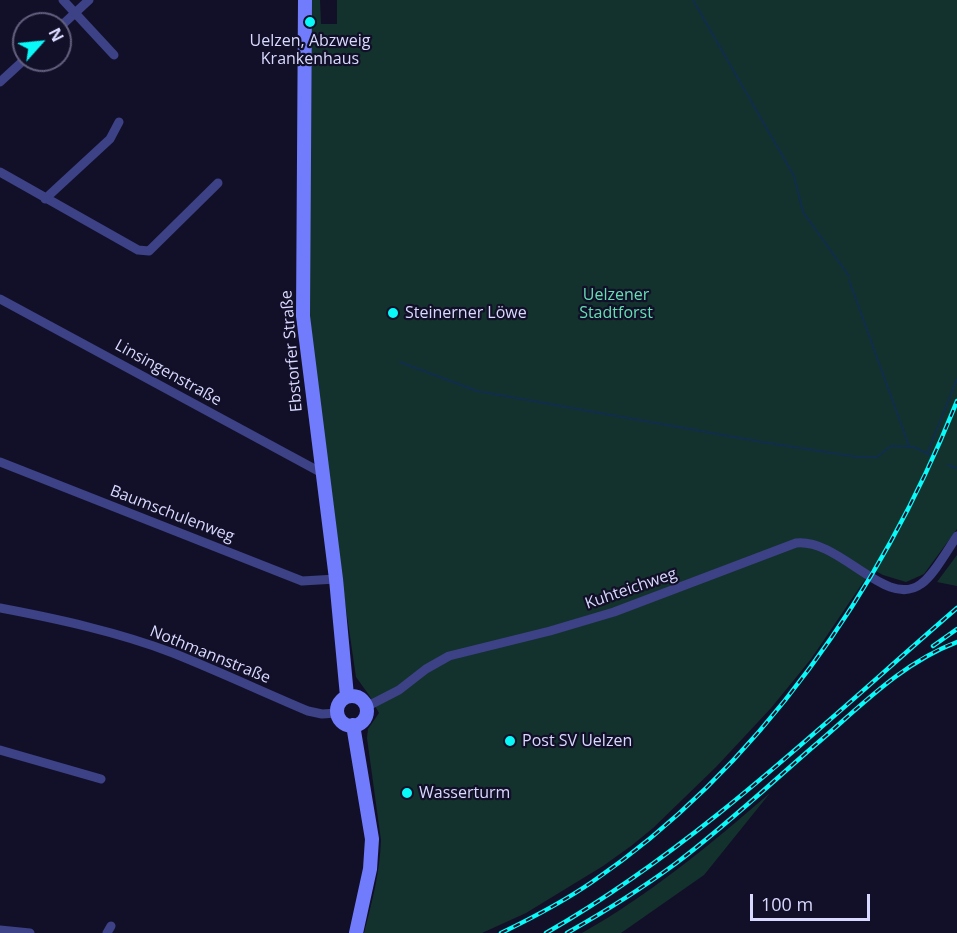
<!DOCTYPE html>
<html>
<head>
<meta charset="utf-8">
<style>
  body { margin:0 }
  #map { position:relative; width:957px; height:933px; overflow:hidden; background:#121028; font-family:"Open Sans",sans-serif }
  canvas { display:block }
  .north { position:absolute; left:12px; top:12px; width:60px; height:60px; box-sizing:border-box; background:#121028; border:2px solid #62607e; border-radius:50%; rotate:63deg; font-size:16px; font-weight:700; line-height:24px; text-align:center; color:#d9d8fe }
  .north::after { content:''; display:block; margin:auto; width:21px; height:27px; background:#09f9f9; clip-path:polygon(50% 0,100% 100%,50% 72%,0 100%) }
  .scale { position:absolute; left:750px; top:894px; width:120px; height:27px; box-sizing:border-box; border:3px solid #d9d8fe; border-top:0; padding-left:8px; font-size:18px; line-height:21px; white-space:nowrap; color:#d9d8fe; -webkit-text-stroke:4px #121028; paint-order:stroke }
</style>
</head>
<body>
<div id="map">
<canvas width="957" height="933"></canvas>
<div class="north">N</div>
<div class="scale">100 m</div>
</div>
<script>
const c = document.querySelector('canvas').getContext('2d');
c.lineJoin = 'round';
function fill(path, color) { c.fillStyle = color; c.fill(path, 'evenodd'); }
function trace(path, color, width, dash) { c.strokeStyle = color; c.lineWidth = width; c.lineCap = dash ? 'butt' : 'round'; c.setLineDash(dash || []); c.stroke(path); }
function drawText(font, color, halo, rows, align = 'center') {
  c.font = font + ' "Open Sans",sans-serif'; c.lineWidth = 4.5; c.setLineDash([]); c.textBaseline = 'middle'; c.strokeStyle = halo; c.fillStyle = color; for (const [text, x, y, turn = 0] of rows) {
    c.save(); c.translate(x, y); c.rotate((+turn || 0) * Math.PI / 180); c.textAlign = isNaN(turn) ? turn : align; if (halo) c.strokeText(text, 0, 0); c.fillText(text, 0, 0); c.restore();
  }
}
fill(new Path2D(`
  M312,0H320L321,24H337V0H957V529L924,574L906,582L883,575L872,569L811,659L771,708L716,767L653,828L631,846L603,866L526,913L482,933H364C372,902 380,872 381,840L367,738L368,729L379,713L369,695L356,677L326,472L307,292Z
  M957,555V586L937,582Z
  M770,793L704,875L621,933H582C651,894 711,844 770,793Z`), '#14322d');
trace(new Path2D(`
  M693,0L794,176L803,212L849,276
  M849,280L909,446
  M400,362L477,391L762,442L858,457H877L891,446L914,447L930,455
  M927,454L957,379
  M948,465L957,468`), '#102d4c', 2);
trace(new Path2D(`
  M63,0L114,55
  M60,27L89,0
  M0,82L24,60
  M0,172L138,250L149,251L218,183
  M45,199L110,139L119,122
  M0,299L322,473
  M0,462L302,581L336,579
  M0,608C58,619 118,632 173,653C218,671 263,692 308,711L322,714L337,713
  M366,707L399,690L426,669L449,656L550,631L614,612L796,543C840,538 886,610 921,584C934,575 948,549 957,536
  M0,750L101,779
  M0,930L30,933
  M107,933L111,926`), '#3d4186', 9);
trace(new Path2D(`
  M305,0L303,316L336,579L347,696
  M337 711a15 15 0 1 1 30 0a15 15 0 1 1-30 0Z
  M353,725L372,839L370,869L356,933`), '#717cfc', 14);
const rail = new Path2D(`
  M933,646L957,629
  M501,933C532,918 563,902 592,882C759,768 883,587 957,401
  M546,933C698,846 825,722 957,608
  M567,933C604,912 641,889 675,864C723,828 768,786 814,746C859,708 901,663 957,642`);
trace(rail, '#09f9f9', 4.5);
trace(rail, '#121028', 2, [7]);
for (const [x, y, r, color] of [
  [310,22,6,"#09f9f9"],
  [393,313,6,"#09f9f9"],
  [510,741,6,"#09f9f9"],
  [407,793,6,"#09f9f9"]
]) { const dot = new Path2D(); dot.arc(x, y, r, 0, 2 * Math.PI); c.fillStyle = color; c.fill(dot); trace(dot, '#121028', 2); }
drawText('16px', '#d9d8fe', '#121028', [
  ["Uelzen, Abzweig",310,41,"center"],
  ["Krankenhaus",310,59,"center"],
  ["Steinerner Löwe",405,313],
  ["Post SV Uelzen",522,741],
  ["Wasserturm",419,793]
], 'left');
drawText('16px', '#64deb3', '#121028', [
  ["Uelzener",616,295],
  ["Stadtforst",616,313]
]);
drawText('16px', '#d9d8fe', '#121028', [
  ["Ebstorfer Straße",292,351,-95],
  ["Linsingenstraße",168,373,29],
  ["Baumschulenweg",172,514,21],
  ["Kuhteichweg",631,589,-19],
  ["Nothmannstraße",210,655,22]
]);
</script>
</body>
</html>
